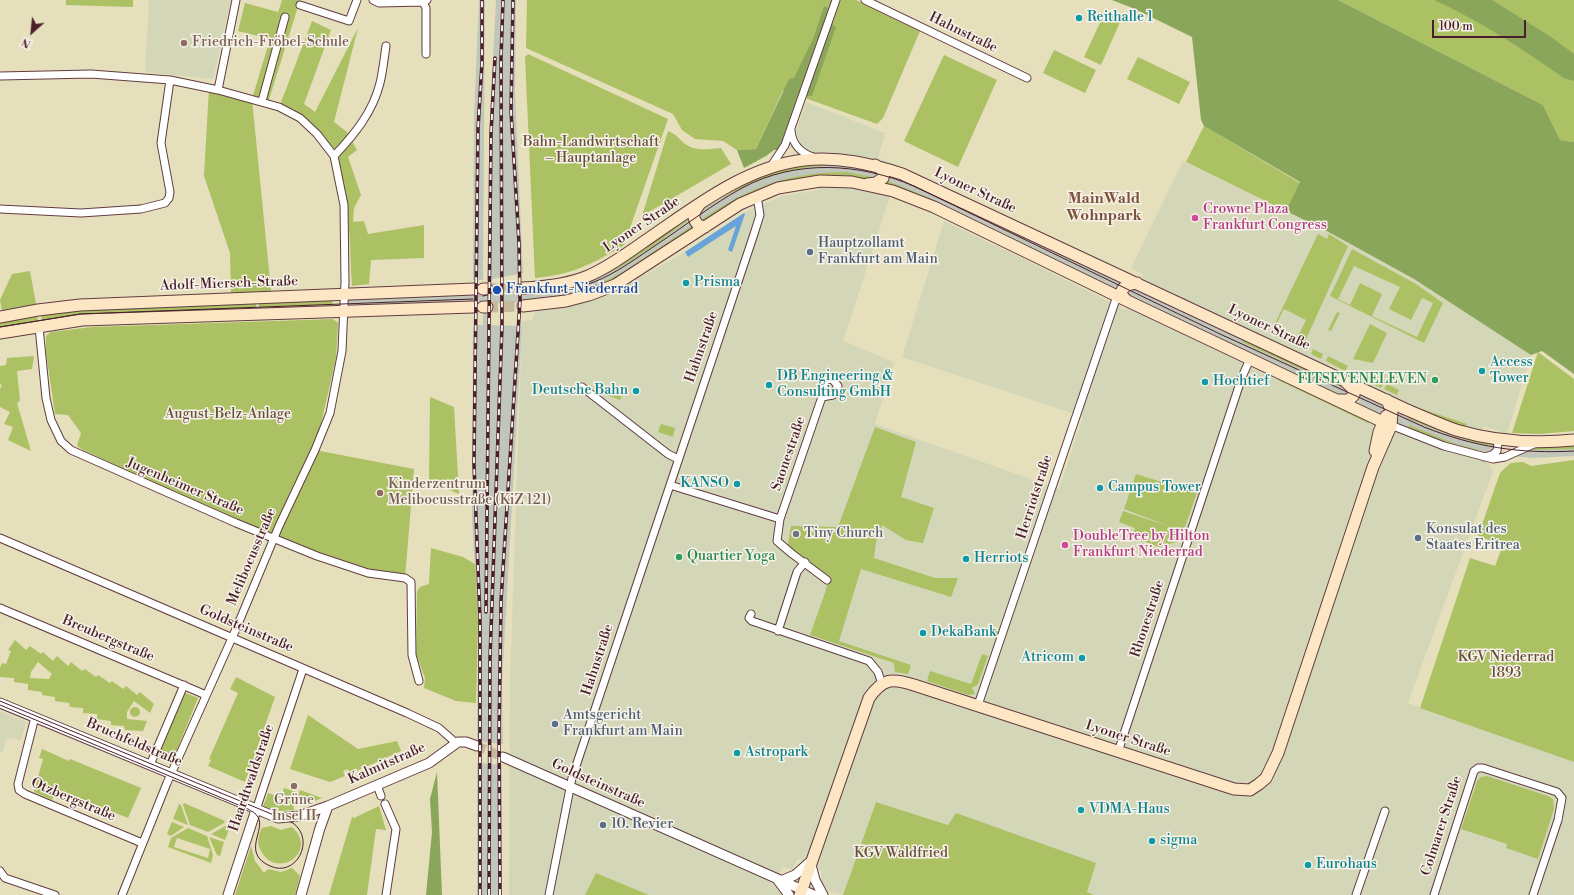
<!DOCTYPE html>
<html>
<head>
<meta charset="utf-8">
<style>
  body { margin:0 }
  #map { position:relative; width:1574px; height:895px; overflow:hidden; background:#e6dfbb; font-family:"Libre Bodoni",serif }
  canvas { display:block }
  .north { position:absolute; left:12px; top:12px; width:40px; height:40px; -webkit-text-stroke:3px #f7f3e8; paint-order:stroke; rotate:207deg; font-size:11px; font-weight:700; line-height:16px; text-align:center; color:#4a1f2b }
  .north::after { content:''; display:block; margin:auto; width:14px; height:18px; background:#4a1f2b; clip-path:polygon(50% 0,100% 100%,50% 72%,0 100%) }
  .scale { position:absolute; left:1432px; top:20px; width:94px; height:18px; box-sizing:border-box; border:2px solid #4a1f2b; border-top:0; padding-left:5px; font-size:12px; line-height:14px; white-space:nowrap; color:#4a1f2b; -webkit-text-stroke:3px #f7f3e8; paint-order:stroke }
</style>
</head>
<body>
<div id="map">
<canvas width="1574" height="895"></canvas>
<div class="north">N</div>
<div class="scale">100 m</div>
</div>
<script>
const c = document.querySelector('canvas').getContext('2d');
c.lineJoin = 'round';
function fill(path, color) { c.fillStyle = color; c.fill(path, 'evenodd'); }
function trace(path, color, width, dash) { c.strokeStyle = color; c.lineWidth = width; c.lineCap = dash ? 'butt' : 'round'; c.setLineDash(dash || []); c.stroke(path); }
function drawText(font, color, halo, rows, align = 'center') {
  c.font = font + ' "Libre Bodoni",serif'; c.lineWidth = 3; c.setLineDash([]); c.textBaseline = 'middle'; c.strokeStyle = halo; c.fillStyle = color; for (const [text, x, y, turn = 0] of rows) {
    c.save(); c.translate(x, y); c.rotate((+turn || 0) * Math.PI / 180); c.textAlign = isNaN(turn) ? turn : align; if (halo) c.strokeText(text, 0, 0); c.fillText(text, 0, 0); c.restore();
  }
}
fill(new Path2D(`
  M149,0H231L213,79L145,72Z
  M806,102L885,133L878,158L900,166L843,341L894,362L875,424L1059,489L1083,417L902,357L944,221L1026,260L1126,310L1143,274L1131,268L1183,161L1325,230L1414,279L1531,355L1507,434L1484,426L1475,458L1488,463L1493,471L1408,703L1574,762V895H1094L1087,892L1095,864L949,825L876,802L843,895L828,891L821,880L822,871L798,859L792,870L783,866L774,886L783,895H649L596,873L585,895H509L510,682L522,321L532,320L535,311L566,307L609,295L685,252L744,213L782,196L819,190L820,154L813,153L801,146L796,131Z
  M0,711L26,722L21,740L7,738L3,752L0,751Z`), '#d4d7b7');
fill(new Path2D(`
  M479,0H485L483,280H473L474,116Z
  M496,0H516L515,92L523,273L487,280L490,111Z
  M818,162L877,168L880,175L874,180L844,175H822L811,178L705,222L698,218L700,211L758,176Z
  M887,171L1129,282L1114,292L880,183Z
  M693,212L692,226L649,262L589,292L535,302L346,308V298L562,287Z
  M1133,288L1349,387L1348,398L1126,297L1124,291Z
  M483,313H487V325L522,326L502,683L503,744L477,741L478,621L472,520L473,328L474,325H483Z
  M1361,394L1384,404L1378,417L1357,404L1360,401Z
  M1401,412L1440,430L1496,446L1492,453L1455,445L1431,437L1395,423Z
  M1574,444V456L1533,458L1512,456L1526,450Z
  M477,763L502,765V895H477Z`), '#c0c7ba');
fill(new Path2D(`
  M66,0H133V7L66,5Z
  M282,0H300L268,103L252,99L271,291L231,293L230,253L204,176L209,88L252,99L270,39L238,31L245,3L278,12L275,22Z
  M527,0H856L920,31L883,118L877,124L783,90L756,149L737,150L723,141L695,139L682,130L673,114L526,48Z
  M1338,0H1574V142L1560,140L1543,105Z
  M1105,12L1121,20L1101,65L1084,57Z
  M312,21L331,30L304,104L315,112L358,28L334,122L347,132L357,150L348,157L361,195L354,208L353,222L364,221L368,234L424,225V258L371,260L369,284L352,286C349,238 352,172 319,134C311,123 291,113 280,105Z
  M1054,50L1096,70L1085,93L1043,73Z
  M528,54L668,119L624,245C593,264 571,275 535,278L525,57Z
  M944,55L997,80L958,167L904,141Z
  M1138,57L1190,82L1179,104L1127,79Z
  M1204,126L1300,183L1286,211L1186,162Z
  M668,131C676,134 678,138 684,143C695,152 708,149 721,148L731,164L642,216Z
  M818,162L845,166C787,164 745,181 698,214L700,211L761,174Z
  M846,172L878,178L874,180C853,176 832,172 811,178L705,222L699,221C748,188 787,172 846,172Z
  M885,180L925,196L1110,286L1108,289L881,185Z
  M693,212L690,219C650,247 611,281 562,289V287Z
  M692,226L697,229L609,284L584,292L623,272Z
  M1318,234L1327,239L1329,234L1348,246L1304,344L1296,340L1306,320L1284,309L1271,335L1270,334Z
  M1352,249L1416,284L1443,303L1424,343L1330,296ZM1354,266L1400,287L1389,309L1411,320L1422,298L1433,303L1417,337L1372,316L1382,294L1360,283L1350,305L1338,299Z
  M30,271L36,304L2,311L0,300L12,274Z
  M332,300L333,305L259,308V303Z
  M256,303V308L80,315L42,321L41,314L83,309Z
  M1337,312L1340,313L1331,331L1328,330Z
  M37,315L38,323L0,330V322Z
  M333,319L338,323L336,358L315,450L414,469L405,578L343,565L274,538L83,450L77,446L81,433L68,415L55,414L46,352V336L51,332L92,327Z
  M1370,324L1387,333L1373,363L1353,359Z
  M1244,337L1349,387L1352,392L1242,342Z
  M1239,348L1348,398L1238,351Z
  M1313,349L1323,354L1321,359L1311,354Z
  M1538,352L1574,379V431L1540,434L1512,433Z
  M34,356L32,369L17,371L20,401L17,403L31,451L8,440L13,427L4,424L10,412L0,407V389L2,385L0,384V366L6,365L7,358Z
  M1328,356L1348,366L1345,371L1326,361Z
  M1359,371L1384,383L1381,388L1357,376Z
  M1279,378L1370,422L1368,423L1278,380Z
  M1387,384L1399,390L1397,395L1384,389Z
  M605,390L622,396L620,400L604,394Z
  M430,397L454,407L459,494L429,481Z
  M1409,405L1413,406L1467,424L1463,428Z
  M1408,416L1440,430L1489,441L1495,444V446C1464,442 1436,430 1407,418Z
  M661,424L675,428L673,437L658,432Z
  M1409,425L1456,444L1492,453L1455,445L1408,428Z
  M875,427L916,442L901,497L934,508L923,543L906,540L882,525L876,542L874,558L935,578H958L951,597L861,569L839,641L911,665L908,674L895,672L894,663L810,635L826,590L828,576L807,561L787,550L791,526L838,527Z
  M1574,444V449L1526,450L1536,447Z
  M1574,460V762L1420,708L1470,558L1495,566L1503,545L1478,536L1500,473L1505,468L1511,463L1523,462L1531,466Z
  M1136,474L1197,493L1180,541L1159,547L1132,537L1135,528L1119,522L1123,511L1171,527L1124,509Z
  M431,548L463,557L475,564L478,621L476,703L456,701L424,688L425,678L416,654L417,591L420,587L429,584Z
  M990,627L1000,633L998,639L988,635Z
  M15,640L26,650L30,646L41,654L43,652L53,661L57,656L68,666L71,662L82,671L85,669L96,677L98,675L110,683L112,681L123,689L126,686L137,695L140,692L154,704L150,713L134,701L127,712V719L147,721L143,731L125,730L124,726L111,725V721L97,719V714L83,713V708L70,707L69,703L55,701V697L42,695V692L28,690V684L14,682V678L0,677V668L2,663L6,664L11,651L8,650ZM38,662L52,674L49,679L30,678L31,672Z
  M982,654L988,656L978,684L972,688L975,694L968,695L927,681L930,671L971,684Z
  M236,677L275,697L245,782L208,766L211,760L209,759L238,693L230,689Z
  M183,692L198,698L171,764L156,757Z
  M130 712a5 5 0 1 1 10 0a5 5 0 1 1-10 0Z
  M308,715L358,749L397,741L401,751L350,774L348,769L343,771L345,776L330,782L290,769Z
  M42,749L69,761L70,759L141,788L128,818L57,789L52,800L34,792L43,759L39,758Z
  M1487,776L1548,796L1553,799L1554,809L1538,859L1506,848L1507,844L1461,829L1477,781L1481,777Z
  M284,788L296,792L294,799L282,795Z
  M300,790L322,798L308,804L296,800Z
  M268,793L293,802L294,810L280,811L263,807Z
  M876,802L948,825L956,813L1096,863L1087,892L1094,895H843Z
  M184,803L225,821L224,823L208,832L190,825L183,805Z
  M179,804L181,805L188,825L173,819Z
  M379,806L386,830L376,829L367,895H329L352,817L354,818Z
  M172,822L184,827L171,836L167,834Z
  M229,824H231L225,840L211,834Z
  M271,826L281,830L292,827C320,852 275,882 260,849C257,842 258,835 262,828Z
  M188,828L207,836L213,855L211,863L168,847L171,838ZM177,838L210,849L208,858L174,847Z
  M209,837L224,842L220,856L217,855Z
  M251,846L255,861L264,873L268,869L281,872L292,868L300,876L295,895H235Z
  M596,873L649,895H585Z`), '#acc064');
fill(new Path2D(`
  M1112,0H1338L1543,105L1560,140L1574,142V374L1542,351L1531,355L1414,279L1325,230L1286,211L1300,182L1204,126L1201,120L1192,37L1135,9Z
  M1434,0H1492L1551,37L1574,54V81L1564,78C1522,49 1481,21 1434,0Z
  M824,6L828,8L825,19L836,27L812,96H806L821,52L823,43L817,40L781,144L778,150H774L766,156L744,168L737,150L756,149L789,79L794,78L814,37Z
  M437,772L442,895H426L432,832L430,799Z`), '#89a65a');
fill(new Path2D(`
  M744,213L745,214L732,252L728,250L736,226L688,257L685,252Z`), '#68a4d9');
trace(new Path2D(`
  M477,746L503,757`), '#c7b99e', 9, [9, 4.5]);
trace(new Path2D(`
  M487,289L522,288
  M487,307L523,306`), '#c7b99e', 11, [11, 5.5]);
const minor = new Path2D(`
  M373,0L379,3L423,2
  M865,0L1027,78
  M300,5L349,21L357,0
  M426,54V8L423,2L427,0
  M0,76L91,74L170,80L218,90L279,107L300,118L317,134L334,156L344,205L345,282L342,351L330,413L315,450L279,526L236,629L167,783L122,895
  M218,90L236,0
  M262,101L285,17
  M791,130C792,144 801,153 813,157
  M334,156C354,135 373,112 380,83C383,71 384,59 386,46
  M770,168L785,145L836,0
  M0,209L81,213L141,209L165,203L169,198L170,192L161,143L170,80
  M39,327L46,398L51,420L61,441L71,450L236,523L317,556L368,573L405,578L411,582L412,655L419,681
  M832,379L838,386L833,395L822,397L825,380Z
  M582,387L668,454L678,459
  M1388,424L1444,446L1493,459L1505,457L1534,444
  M1484,457L1492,455L1497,451L1498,443L1494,438
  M670,485L780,519L777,541L791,553L827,580
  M780,519L822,397
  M0,538L407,713L439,728L456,743
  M0,608L206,695
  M751,614L749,618L752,621L869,661L878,672L882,684
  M778,631L797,572L805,562
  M978,705L1117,296
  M35,717L18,784L19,790L25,794L142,843
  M1118,752L1242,377L1250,359
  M150,765L184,685
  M377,785L381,796
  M385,804L396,829L386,895
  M256,810L303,669
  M0,871L5,878L55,895
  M549,895L572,778L754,234L760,215L757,196
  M1356,895L1385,811
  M1434,895L1474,771L1478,768H1483L1557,792L1562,798L1558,820L1533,895`);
const tertiary = new Path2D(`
  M0,703L278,818L299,816L328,806L429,763L458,742H466L477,746
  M503,757L814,895
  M811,865L815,880L823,895
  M777,879L789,895
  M783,880L795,875L812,860
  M228,895L256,810
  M301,895L320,828L328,806`);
const secondary = new Path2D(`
  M867,184L876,183L883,178C885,171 880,168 875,165
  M699,205C694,212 691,217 698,225L705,227
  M522,288C544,287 567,285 588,276C607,268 625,255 642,243C691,210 743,167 804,160C838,156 871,164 902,174L1405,409C1422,416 1439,424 1456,430C1493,441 1535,444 1574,440
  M483,289H487
  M1126,300L1121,294C1122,285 1130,284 1137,283
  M523,306L566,301L589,295L615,285L740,204L778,188L820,181L852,182L893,191L934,207L1117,296L1383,422
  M483,307H487
  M0,317L38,310L80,305L474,289
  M0,333L82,320L473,307
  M1337,400H1349L1354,395L1352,388L1346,382
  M1375,451L1379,432L1386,416
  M800,895L869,698C883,678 892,678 914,685L1234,789L1250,790L1259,784L1266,778L1278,753L1373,467L1391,426L1392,413L1387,400`);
trace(minor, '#613c41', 9);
trace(tertiary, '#613c41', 11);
trace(secondary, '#613c41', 13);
trace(minor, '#fff', 7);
trace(tertiary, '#fff', 9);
trace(secondary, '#fce6c4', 11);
trace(new Path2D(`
  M523,294C548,294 571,291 594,282C617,273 638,257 659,243C686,225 713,204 742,188C796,159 859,163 914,186L1220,334L1424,427C1475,447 1519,454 1574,451
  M483,296L487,295
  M0,327L80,314L473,299
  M0,701L293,823C316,840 296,878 270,866C241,853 266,830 258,817C256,813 251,811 248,809L0,705`), '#4a1f2b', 1);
const rail = new Path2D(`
  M486,612L491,134L495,58
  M480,895V620L474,464L478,129L482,63V0
  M489,895L490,658L502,326L501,59L503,0
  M500,895L499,735L501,601L520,301L519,243L511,111L513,0`);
trace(rail, '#4a1f2b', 3.5);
trace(rail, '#f7f3e8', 2, [6]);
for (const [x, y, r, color] of [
  [1079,18,4,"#0f9aa8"],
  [184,43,4,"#8d6e63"],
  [1195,218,4,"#d1479c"],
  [810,252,4,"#5c6f8a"],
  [686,283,4,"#0f9aa8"],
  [497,290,5,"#1a4fb4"],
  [1482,371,4,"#0f9aa8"],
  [1435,380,4,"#2e9e5b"],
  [1205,382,4,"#0f9aa8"],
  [769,385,4,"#0f9aa8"],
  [636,391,4,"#0f9aa8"],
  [737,484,4,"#0f9aa8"],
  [1100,488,4,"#0f9aa8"],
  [380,493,4,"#8d6e63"],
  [796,534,4,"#6b7280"],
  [1418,538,4,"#5c6f8a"],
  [1065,545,4,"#d1479c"],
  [679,557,4,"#2e9e5b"],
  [966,559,4,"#0f9aa8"],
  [923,633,4,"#0f9aa8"],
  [1082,658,4,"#0f9aa8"],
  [555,724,4,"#5c6f8a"],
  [737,753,4,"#0f9aa8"],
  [294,786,4,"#8d6e63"],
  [1081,810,4,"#0f9aa8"],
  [603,825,4,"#5c6f8a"],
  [1152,841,4,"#0f9aa8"],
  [1308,865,4,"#0f9aa8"]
]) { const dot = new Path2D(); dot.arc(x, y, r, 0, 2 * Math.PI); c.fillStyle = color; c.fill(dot); trace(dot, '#f7f3e8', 1.5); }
drawText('14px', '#0d838f', '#f7f3e8', [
  ["Reithalle 1",1087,18],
  ["Prisma",694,283],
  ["Access",1490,363],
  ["Tower",1490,379],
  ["DB Engineering &",777,377],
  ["Consulting GmbH",777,393],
  ["Hochtief",1213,382],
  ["Deutsche Bahn",628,391,"right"],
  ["KANSO",729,484,"right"],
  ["Campus Tower",1108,488],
  ["Herriots",974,559],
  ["DekaBank",931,633],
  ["Atricom",1074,658,"right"],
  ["Astropark",745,753],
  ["VDMA-Haus",1089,810],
  ["sigma",1160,841],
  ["Eurohaus",1316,865]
], 'left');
drawText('14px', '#4a1f2b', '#f7f3e8', [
  ["Hahnstraße",963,33,26],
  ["Lyoner Straße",975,191,25],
  ["Lyoner Straße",642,225,-34],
  ["Adolf-Miersch-Straße",229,284,-2],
  ["Lyoner Straße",1269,328,25],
  ["Hahnstraße",702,347,-71],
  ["Saonestraße",789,454,-71],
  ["Jugenheimer Straße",185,487,23],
  ["Herriotstraße",1035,497,-72],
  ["Melibocusstraße",252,557,-67],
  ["Rhonestraße",1148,619,-72],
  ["Goldsteinstraße",246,629,23],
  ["Breubergstraße",108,639,23],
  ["Hahnstraße",598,660,-72],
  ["Lyoner Straße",1128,739,18],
  ["Bruchfeldstraße",134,743,23],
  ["Kalmitstraße",387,764,-24],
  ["Haardtwaldstraße",252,778,-71],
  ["Goldsteinstraße",598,784,24],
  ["Otzbergstraße",73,800,23],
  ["Colmarer Straße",1442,826,-72]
]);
drawText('14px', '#785e54', '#f7f3e8', [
  ["Friedrich-Fröbel-Schule",192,43],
  ["Kinderzentrum",388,485],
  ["Melibocusstraße (KiZ 121)",388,501],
  ["Grüne",294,801,"center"],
  ["Insel II",294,817,"center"]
], 'left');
drawText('14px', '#674f3c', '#f7f3e8', [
  ["Bahn-Landwirtschaft",591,143],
  ["– Hauptanlage",591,159],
  ["August-Belz-Anlage",228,415],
  ["KGV Niederrad",1506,658],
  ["1893",1506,674],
  ["KGV Waldfried",901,854]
]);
drawText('14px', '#b23c85', '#f7f3e8', [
  ["Crowne Plaza",1203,210],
  ["Frankfurt Congress",1203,226],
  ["DoubleTree by Hilton",1073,537],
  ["Frankfurt Niederrad",1073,553]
], 'left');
drawText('14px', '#4e5e75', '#f7f3e8', [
  ["Hauptzollamt",818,244],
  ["Frankfurt am Main",818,260],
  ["Konsulat des",1426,530],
  ["Staates Eritrea",1426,546],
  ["Amtsgericht",563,716],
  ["Frankfurt am Main",563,732],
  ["10. Revier",611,825]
], 'left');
drawText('14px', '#164399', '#f7f3e8', [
  ["Frankfurt-Niederrad",506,290]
], 'left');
drawText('14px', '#27864d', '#f7f3e8', [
  ["FITSEVENELEVEN",1427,380],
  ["Quartier Yoga",687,557,"left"]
], 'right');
drawText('14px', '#5b616d', '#f7f3e8', [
  ["Tiny Church",804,534]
], 'left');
drawText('bold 15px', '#7e513f', '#f7f3e8', [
  ["MainWald",1104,199],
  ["Wohnpark",1104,216]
]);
</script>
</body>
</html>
